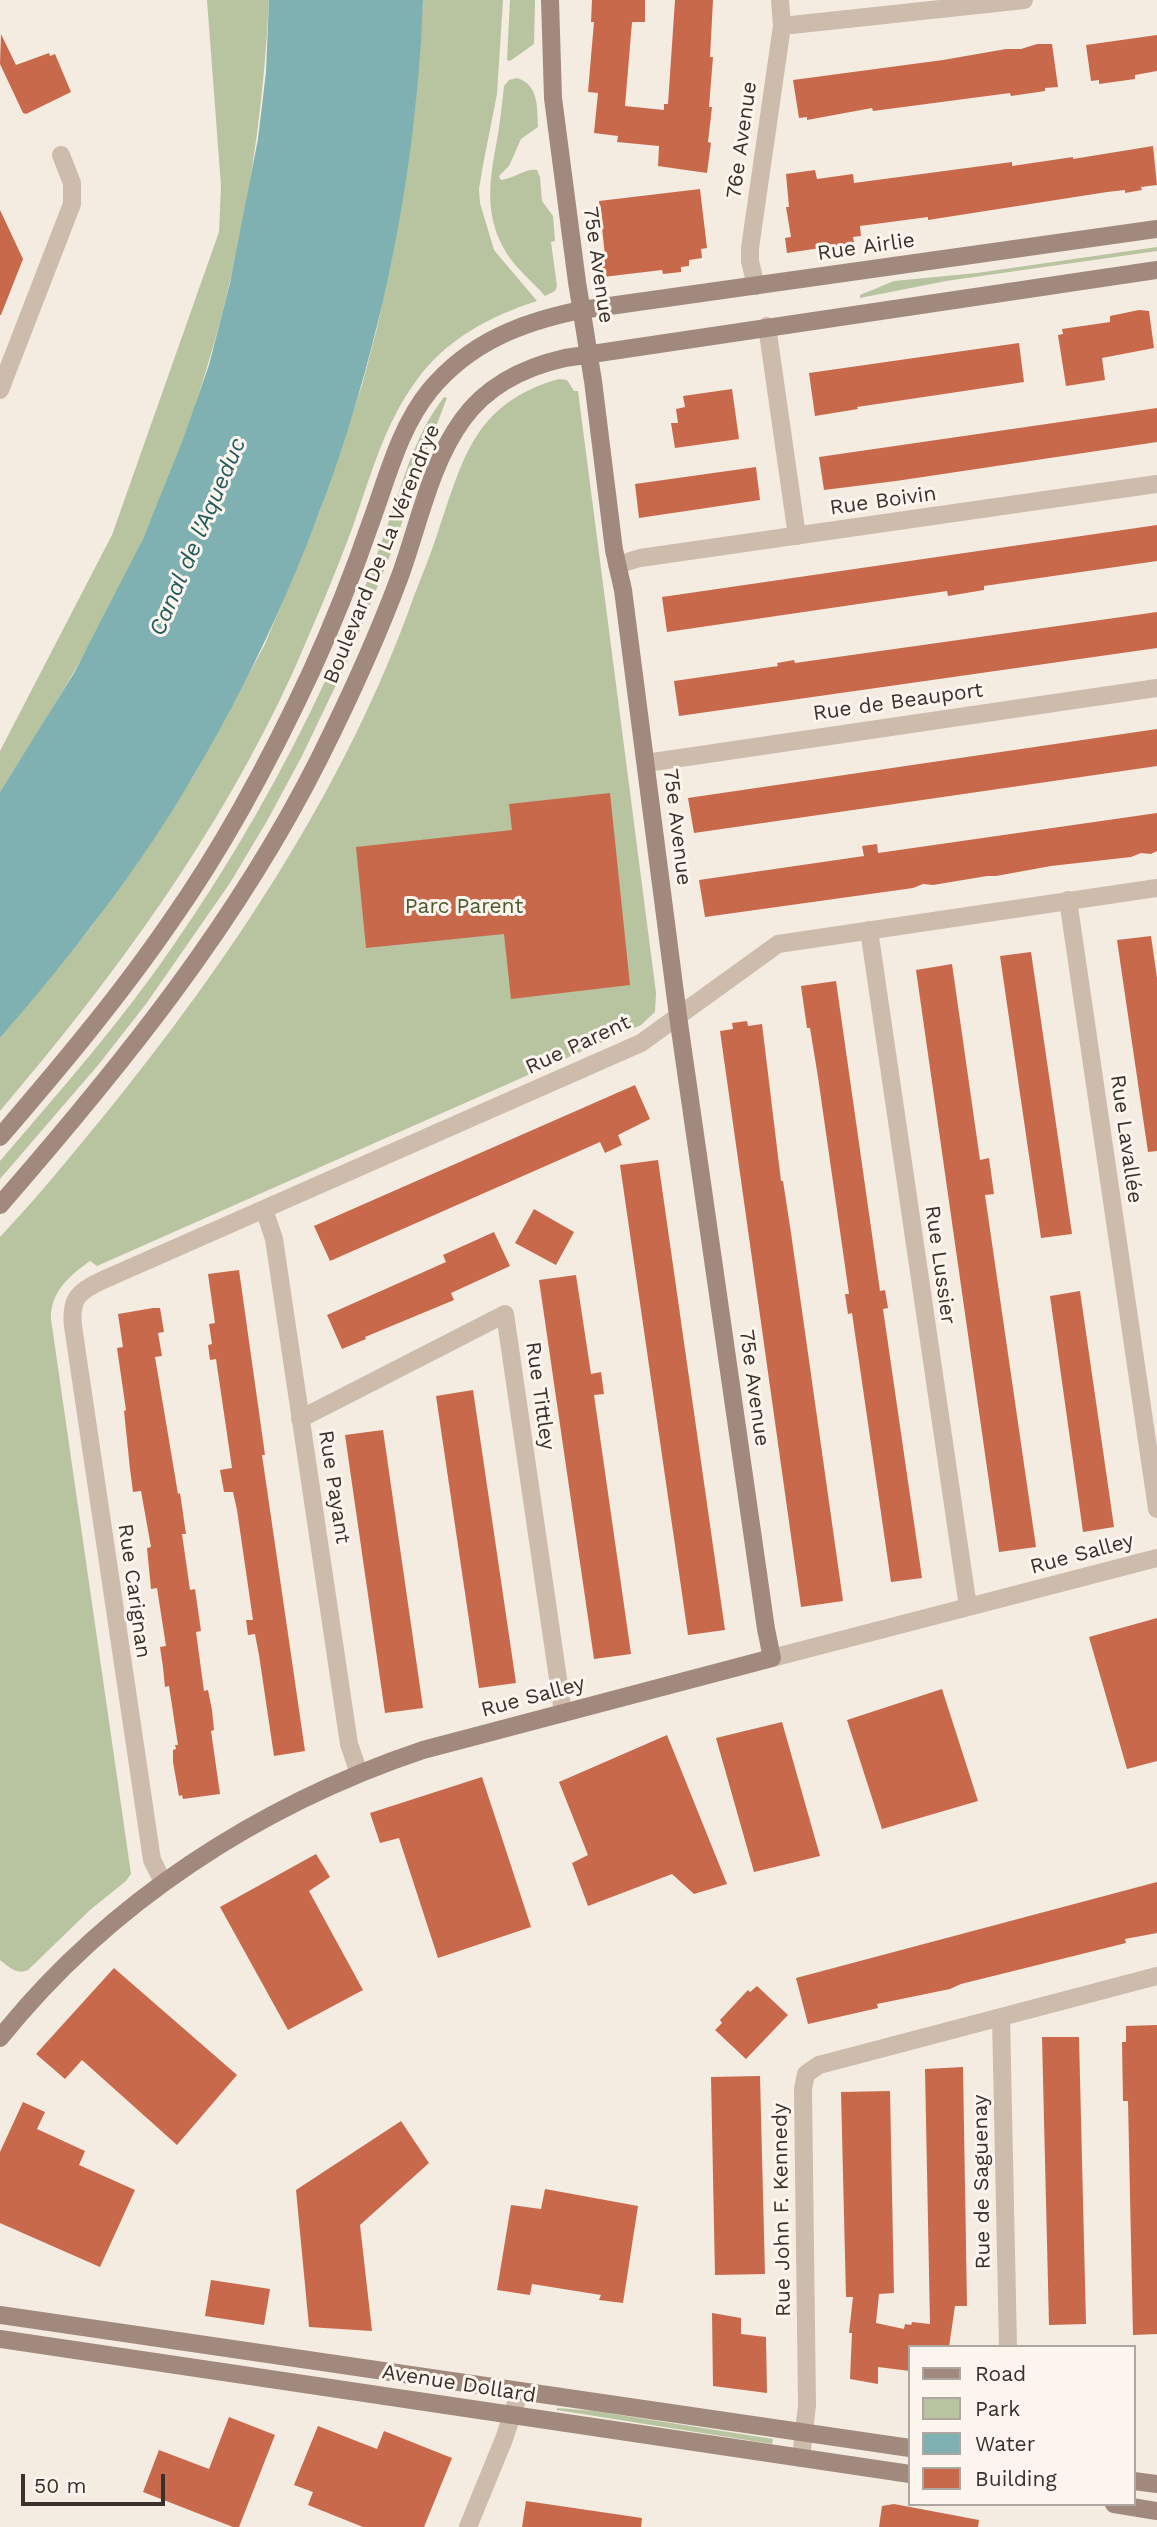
<!DOCTYPE html>
<html>
<head>
<meta charset="utf-8">
<style>
  body { margin:0 }
  #map { position:relative; width:1157px; height:2527px; overflow:hidden; background:#f4ebe1; font-family:"Work Sans",sans-serif }
  canvas { display:block }
  .legend { position:absolute; left:908px; top:2345px; width:228px; height:161px; box-sizing:border-box; background:#fbf5ee; border:2px solid #aea6a0; margin:0; padding:9px 12px; list-style:none; font-size:21px; color:#3b302b }
  .legend li { display:flex; align-items:center; gap:14px; height:35px }
  .legend b { width:35px; border:2px solid #aea6a0 }
  .scale { position:absolute; left:21px; top:2474px; width:144px; height:32px; box-sizing:border-box; border:4px solid #3b302b; border-top:0; padding-left:9px; font-size:21px; line-height:24px; white-space:nowrap; color:#3b302b; -webkit-text-stroke:5px #fbf5ee; paint-order:stroke }
</style>
</head>
<body>
<div id="map">
<canvas width="1157" height="2527"></canvas>
<ul class="legend">
<li><b style="height:9px;background:#a18a7d"></b>Road</li>
<li><b style="height:19px;background:#b8c4a0"></b>Park</li>
<li><b style="height:19px;background:#7fb0b2"></b>Water</li>
<li><b style="height:19px;background:#c8694b"></b>Building</li>
</ul>
<div class="scale">50 m</div>
</div>
<script>
const c = document.querySelector('canvas').getContext('2d');
c.lineJoin = 'round';
function fill(path, color) { c.fillStyle = color; c.fill(path, 'evenodd'); }
function trace(path, color, width, dash) { c.strokeStyle = color; c.lineWidth = width; c.lineCap = dash ? 'butt' : 'round'; c.setLineDash(dash || []); c.stroke(path); }
function drawText(font, color, halo, rows, align = 'center') {
  c.font = font + ' "Work Sans",sans-serif'; c.lineWidth = 6; c.setLineDash([]); c.textBaseline = 'middle'; c.strokeStyle = halo; c.fillStyle = color; for (const [text, x, y, turn = 0] of rows) {
    c.save(); c.translate(x, y); c.rotate((+turn || 0) * Math.PI / 180); c.textAlign = isNaN(turn) ? turn : align; if (halo) c.strokeText(text, 0, 0); c.fillText(text, 0, 0); c.restore();
  }
}
fill(new Path2D(`
  M207,0H269C260,186 220,369 143,539C103,627 52,711 0,792V751L112,535L219,232L221,186Z
  M423,0H503L497,94L483,165L479,189L480,203L494,250L537,301C490,316 445,340 416,381C384,425 371,475 353,526C335,575 314,624 293,672C219,834 115,976 0,1111V1038L92,926L151,842L193,777L265,644L320,511L362,385L377,328L393,250L415,109Z
  M510,0H535L534,44L510,61L507,60Z
  M517,78C539,85 537,107 538,127L521,139L509,166L499,176L501,180C514,178 527,168 537,170L540,177L542,201L553,216L555,241L551,242L557,286L555,291L545,296C531,280 513,266 503,247C484,211 490,178 497,140C500,123 502,104 504,86L509,80Z
  M1157,247V251L946,281L860,298V295L894,281L977,273Z
  M559,379L567,380L574,391H578L656,993L655,1012L641,1025L97,1266L90,1261C70,1275 50,1292 51,1319L131,1874L126,1881L90,1910L28,1970C16,1975 9,1967 0,1960V1237C36,1199 69,1158 103,1117C229,962 347,786 414,596C422,575 431,554 438,532C463,459 474,403 559,379Z
  M444,397L447,398L420,468L395,543L347,662L302,756L267,821L230,883L146,1004L99,1064L0,1179V1161C60,1091 121,1022 173,946C232,861 284,770 328,675C350,627 369,577 387,527C403,482 414,436 444,397Z
  M557,2408L594,2411L773,2439L772,2444L557,2410Z`), '#b8c4a0');
fill(new Path2D(`
  M269,0H423C413,272 332,541 194,775C139,869 71,956 0,1038V792L74,673L143,539L182,442L209,365L230,283L258,139L266,72Z`), '#7fb0b2');
fill(new Path2D(`
  M592,0H645V22H632L625,106L664,110V104H668L675,0H713L710,57H713L709,107H712L708,142L711,143L707,173L658,166L659,146L617,142L618,136L594,133L598,93L588,92L594,22H591Z
  M1,34L16,65L49,53L50,56L55,54L71,92L26,114L23,113L0,64Z
  M1157,35V71L1135,75V79L1099,84V80L1091,81L1086,45Z
  M1037,44H1052L1058,87L1045,88V91L1011,96L1010,93L873,111L872,108L807,120V117L799,118L793,80L943,60L1006,49H1021Z
  M1153,146L1157,185L1141,187L1142,190L1125,193V190L1107,192L928,220V217L860,226L861,236L853,237L854,243L787,253L785,238L791,237L786,207H789L786,174L815,170L817,179L853,174L854,183L1012,162V166L1073,157V159Z
  M700,189L707,248L701,249L702,258L689,260V266L681,267V272L663,274L662,270L603,277L601,255H605L599,201Z
  M0,210L23,259L1,315H0Z
  M1139,310L1149,311L1154,348L1102,358L1105,380L1066,386L1058,335L1063,334L1062,329L1110,322V316Z
  M1019,343L1024,382L857,407L858,409L815,416L809,373Z
  M732,389L739,439L675,448L671,423H678L676,409L685,407L683,396Z
  M1157,408V442L896,481L824,490L819,457Z
  M756,467L760,500L639,518L635,484Z
  M1157,525V561L984,586V590L948,596L947,591L667,632L662,597Z
  M1157,612V648L679,716L674,681L778,666L777,663L794,660L795,663Z
  M1157,729V766L694,833L688,798Z
  M610,793L630,985L511,999L504,934L366,948L356,847L512,830L509,804Z
  M1157,813V851L1151,854L1141,853L1131,857L1051,866L996,876H987L933,885L923,884L913,888L705,917L699,880L864,856L862,846L877,844L878,853Z
  M1151,936L1157,978V1151L1148,1152L1117,940Z
  M1031,952L1072,1234L1041,1238L1000,956Z
  M952,964L980,1160L989,1158L994,1194L985,1195L1036,1547L999,1552L916,970Z
  M836,981L880,1291L885,1290L888,1308L883,1309L922,1578L891,1582L852,1313L848,1314L845,1294H849L818,1077L810,1028H807L801,986Z
  M747,1021L748,1026L762,1024L781,1181H783L791,1233L843,1601L801,1607L720,1031L733,1029L732,1023Z
  M635,1085L650,1119L618,1135L622,1145L605,1153L600,1142L330,1261L314,1226Z
  M658,1160L725,1630L688,1635L620,1165Z
  M534,1209L574,1232L556,1265L515,1243Z
  M494,1232L510,1266L451,1293L454,1300L365,1337L366,1339L342,1349L327,1315L446,1262L443,1255Z
  M239,1270L265,1455H262L305,1751L274,1756L259,1655L255,1634L248,1635L246,1620H253L237,1510L233,1492H224L220,1470L232,1468L216,1359L210,1360L208,1345L212,1344L209,1324L215,1323L208,1274Z
  M576,1275L591,1374L601,1372L604,1394L594,1395L631,1654L594,1659L539,1280Z
  M1080,1291L1114,1527L1083,1532L1050,1296Z
  M153,1308H160L164,1332L158,1333L162,1356L155,1357L178,1494L180,1493L186,1534H182L190,1590L195,1589L201,1631L196,1632L204,1691L208,1690L212,1710L214,1730L211,1731L220,1794L183,1799L182,1795L179,1796L173,1762V1750L176,1749L175,1745H178L169,1686L165,1687L163,1667L160,1647L166,1646L157,1588L151,1589L147,1548L151,1547L141,1491L133,1492L130,1469L124,1411L126,1410L117,1348L123,1347L118,1314Z
  M473,1390L516,1683L479,1688L436,1396Z
  M383,1430L423,1708L385,1713L345,1435Z
  M1157,1618V1761L1127,1769L1089,1637Z
  M942,1689L978,1801L882,1829L847,1720Z
  M782,1722L820,1856L754,1872L716,1738Z
  M667,1735L727,1884L694,1894L672,1874L588,1906L572,1863L588,1855L559,1782Z
  M482,1777L531,1927L438,1958L399,1838L380,1843L370,1813Z
  M316,1854L330,1877L309,1891L363,1990L288,2030L220,1907Z
  M1157,1882V1933L1125,1939L1126,1943L961,1984L950,1989L877,2004L878,2008L808,2024L796,1978Z
  M114,1968L237,2075L177,2145L82,2060L65,2079L36,2054Z
  M757,1986L788,2015L746,2059L715,2030L722,2023L720,2020L748,1990L750,1992Z
  M1157,2025V2334L1133,2335L1128,2101H1123L1122,2042H1126V2026Z
  M1042,2037H1079L1086,2324L1049,2325Z
  M963,2067L967,2306H955L949,2347H910V2371L878,2367V2384L850,2379L852,2333H849L853,2297H846L841,2092L890,2091L894,2293L879,2294L876,2323L904,2329L905,2324L911,2325L912,2322L930,2324L925,2069Z
  M760,2076L765,2274L715,2275L711,2077Z
  M23,2102L45,2112L37,2129L85,2151L79,2165L135,2190L100,2267L0,2223V2152Z
  M401,2121L429,2163L360,2225L372,2331L309,2327L296,2190Z
  M545,2189L638,2206L623,2303L599,2300L601,2295L532,2284L530,2295L497,2290L511,2205L541,2209Z
  M211,2280L270,2289L264,2325L205,2316Z
  M712,2313L741,2318V2334L766,2337L767,2393L713,2386Z
  M229,2417L275,2435L239,2527H233L143,2492L159,2450L209,2469Z
  M318,2426L377,2449L384,2431L452,2458L424,2527H363L308,2505L313,2492L294,2485Z
  M526,2501L642,2518L641,2527H522Z
  M894,2504L979,2520L978,2527H879L882,2506Z`), '#c8694b');
trace(new Path2D(`
  M782,26L1024,0
  M756,286L750,261V248L782,26L780,0
  M767,326L797,536
  M0,390L72,204V183L61,155
  M617,565L640,558L1157,484
  M646,763L1157,688
  M1068,900L1157,1509
  M869,930L968,1607
  M264,1209L274,1239L349,1744L359,1773
  M300,1419L505,1314L563,1713
  M772,1658L1157,1558
  M163,1882L152,1860L73,1326C70,1298 79,1291 103,1280L641,1043L778,944L1157,888
  M1001,2017L1008,2347
  M801,2458L807,2405L803,2089L806,2074L819,2065L1157,1976
  M468,2527L504,2439L520,2391`), '#cdbbac', 18);
trace(new Path2D(`
  M0,1137C60,1067 119,997 171,921C226,843 271,758 311,672C334,622 354,571 372,519C388,475 400,427 430,390C470,342 522,322 581,310L1157,229
  M0,1205C121,1066 236,924 319,759C349,699 377,638 400,576C419,524 430,464 463,419C487,386 525,367 565,358L1157,270
  M0,2038C108,1903 259,1805 423,1750L772,1658L766,1629L678,1016L623,590L614,550L593,381L577,282L553,98L550,0
  M0,2315L910,2448
  M0,2339L910,2474
  M1134,2481L1157,2484
  M1114,2504L1157,2511`), '#a18a7d', 18);
drawText('21px', '#3b302b', '#fbf5ee', [
  ["76e Avenue",742,140,-82],
  ["Rue Airlie",866,247,-8],
  ["75e Avenue",598,265,82],
  ["Rue Boivin",883,501,-8],
  ["Boulevard De La Vérendrye",382,554,-68],
  ["Rue de Beauport",898,702,-8],
  ["75e Avenue",677,827,83],
  ["Rue Parent",578,1045,-25],
  ["Rue Lavallée",1126,1139,82],
  ["Rue Lussier",940,1265,82],
  ["75e Avenue",754,1388,82],
  ["Rue Tittley",540,1396,82],
  ["Rue Payant",334,1487,81],
  ["Rue Salley",1082,1554,-15],
  ["Rue Carignan",134,1591,82],
  ["Rue Salley",533,1697,-15],
  ["Rue de Saguenay",982,2182,-91],
  ["Rue John F. Kennedy",782,2210,-91],
  ["Avenue Dollard",459,2384,9]
]);
drawText('21px', '#4a5a2e', '#fbf5ee', [
  ["Parc Parent",464,907]
]);
drawText('italic 23px', '#1f5a5e', '#fbf5ee', [
  ["Canal de l'Aqueduc",198,537,-67]
]);
</script>
</body>
</html>
